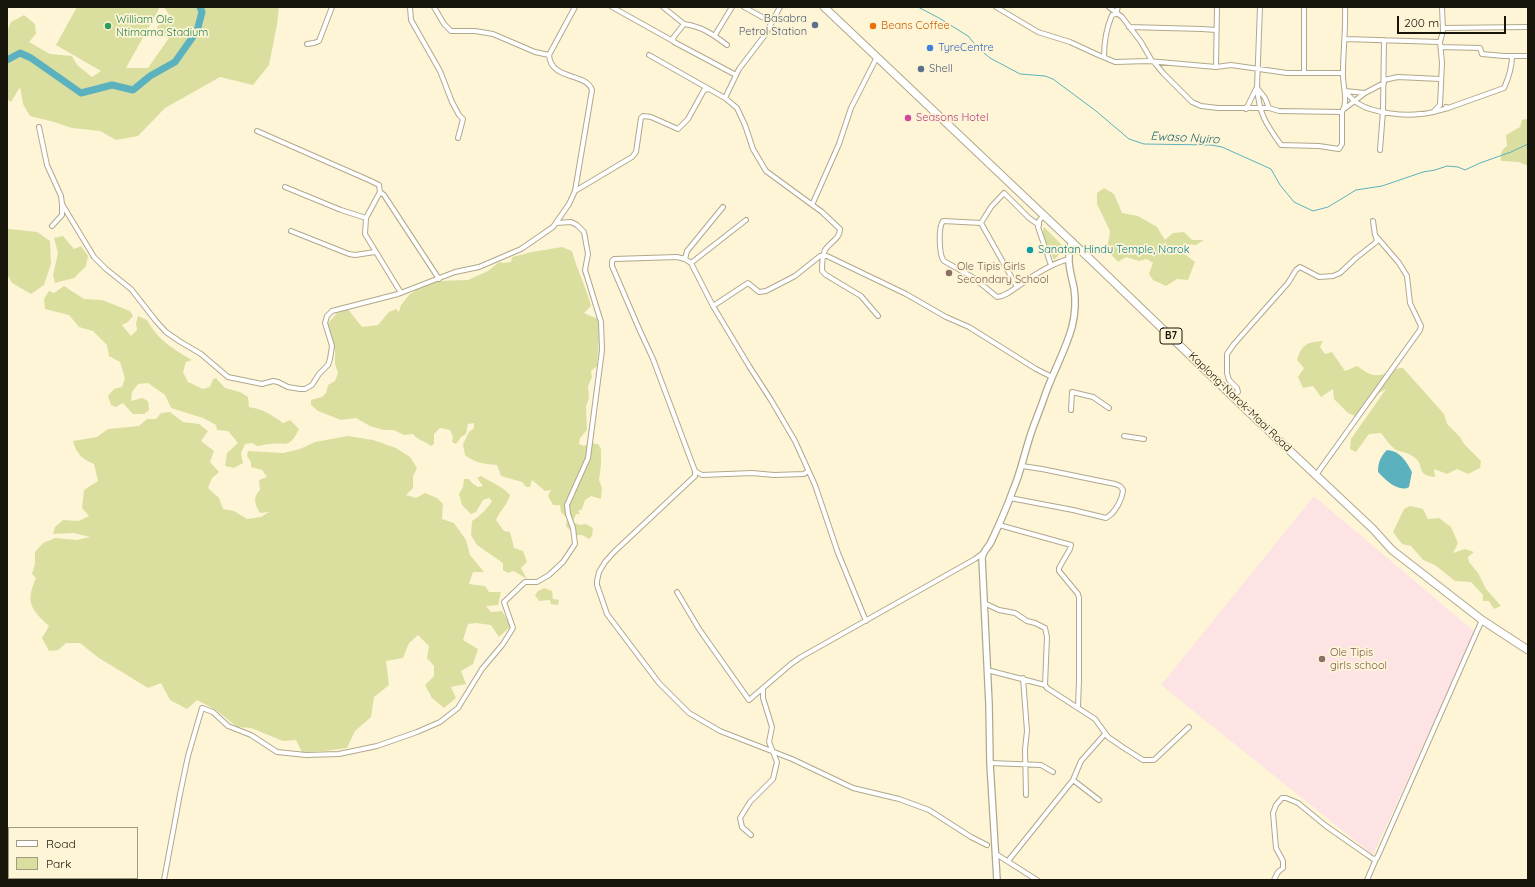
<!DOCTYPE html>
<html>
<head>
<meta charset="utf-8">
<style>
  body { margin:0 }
  #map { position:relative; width:1535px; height:887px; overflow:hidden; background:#fef5d6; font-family:Quicksand,sans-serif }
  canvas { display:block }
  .frame { position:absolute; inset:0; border:8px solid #171409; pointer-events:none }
  .legend { position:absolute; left:8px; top:827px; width:130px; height:52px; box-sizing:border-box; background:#fef5d6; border:1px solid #a29b84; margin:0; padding:5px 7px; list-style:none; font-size:12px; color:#171409 }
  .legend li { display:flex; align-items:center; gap:8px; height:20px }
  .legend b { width:20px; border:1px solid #a29b84 }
  .scale { position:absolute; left:1397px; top:16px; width:109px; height:18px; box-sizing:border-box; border:2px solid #171409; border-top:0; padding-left:5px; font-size:12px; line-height:14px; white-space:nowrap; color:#171409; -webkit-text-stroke:3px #fef5d6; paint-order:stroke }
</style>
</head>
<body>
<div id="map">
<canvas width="1535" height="887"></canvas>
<div class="frame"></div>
<ul class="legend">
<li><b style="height:5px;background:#fff"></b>Road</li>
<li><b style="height:11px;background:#dadfa0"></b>Park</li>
</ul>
<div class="scale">200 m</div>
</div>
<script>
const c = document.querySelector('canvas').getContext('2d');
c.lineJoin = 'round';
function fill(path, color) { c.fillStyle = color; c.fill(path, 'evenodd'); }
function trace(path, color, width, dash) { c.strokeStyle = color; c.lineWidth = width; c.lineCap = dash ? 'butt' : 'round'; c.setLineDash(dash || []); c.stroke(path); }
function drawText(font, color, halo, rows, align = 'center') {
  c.font = font + ' Quicksand,sans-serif'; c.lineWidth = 3.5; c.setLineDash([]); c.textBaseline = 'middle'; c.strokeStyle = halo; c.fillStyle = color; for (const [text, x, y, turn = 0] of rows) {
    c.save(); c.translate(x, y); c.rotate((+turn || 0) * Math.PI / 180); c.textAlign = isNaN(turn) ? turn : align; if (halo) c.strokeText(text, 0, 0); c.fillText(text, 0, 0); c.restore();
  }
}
fill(new Path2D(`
  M1314,496L1475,632L1373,855L1161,685Z`), '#fee3e4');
fill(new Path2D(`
  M77,7H160L126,68H148L169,38L158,34L157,27L170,16L164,7H279L277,25L269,65L253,85L220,77L165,108L138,136L116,140L100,131L72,128L54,122L30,116L23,104L20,87L11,102L7,99V32L11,22L24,15L35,24L36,34L29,42L50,54L72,56L77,65L92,77L101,71L56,45Z
  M1526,119H1528V166L1519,162L1501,161C1500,154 1501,150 1507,146L1506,135L1520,127L1522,120Z
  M1104,188L1114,194L1122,213L1138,216L1157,227L1165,240L1173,233L1184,232L1192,240H1204L1196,245L1184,244L1182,252L1195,262L1188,280L1177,279L1166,286L1153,280L1149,274L1153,263L1147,259L1139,261L1126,257L1118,262L1107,250L1110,231L1097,204V193Z
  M7,227L9,229L37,232L50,241L51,264L44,285L31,294L12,283L7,274Z
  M1044,227L1065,248L1054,260L1042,235Z
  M63,236L74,249L81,246L88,256L86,266L74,278L55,283L53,275L58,253L54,238Z
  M562,247L572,251C577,270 586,287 591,306L584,313L598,319L599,337L597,366L591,371L592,377L588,386L589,398L586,407L587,430L580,438L579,444L584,446L589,443L598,444L601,449V465L599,480L602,488L601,499L591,496L585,500L582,509L578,511L580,514H576L573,522L579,525L586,524L593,528L592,536L589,539L582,535H575L566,526L567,518L561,512L560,505H553L548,496L551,490L545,491L532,480L530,487H526L522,482L501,476L497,465C485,464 475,463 465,455L463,444L469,432L474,428V423L468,424L466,434L461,437L456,444L452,442L453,437L450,430L440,428L434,434V444L431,446C425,441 417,440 413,434L404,435L394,430H384L370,426L356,418L341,420L318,411L311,405V400L322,397L326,393L328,385L335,381L338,373L335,364V351L327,328L328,323L338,312L347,308L362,327L378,325L389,312L396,309L399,312L401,305L409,295L416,290L438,281L468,280L488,271L499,262L504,263L511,262L512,257L532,252Z
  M64,286L84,299L102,300L130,311L133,316L128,322L122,325L131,336L137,330L136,324L138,316L147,320C159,341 172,348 192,360L186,362L183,372L188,382L203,389L210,387L213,379L216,378L225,388L240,392L248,397L249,407C263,409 272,415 283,423L290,420L299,429C289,449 288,442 270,444C266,444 261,446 257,446L252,443L245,444L241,453L243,463L234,468L225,466L227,453L238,443L228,431L217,430L216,425L203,418L171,408L165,395L148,383L138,384L132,392L131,401L142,398L148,401L149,410L144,414H133L123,403L116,407L111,405L108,396L114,389L122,387L125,378L120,362L109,356L107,345L93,331L79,327L69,315L45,309L44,299L49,291L54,293Z
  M1323,341L1320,347L1325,354L1332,352L1345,371L1357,366C1362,369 1369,375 1374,375C1385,377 1392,367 1403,368L1444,414L1447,424L1460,437L1464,444L1481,461L1480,468L1468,474L1457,469L1447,474L1434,469L1435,477C1414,475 1426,465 1414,457C1409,453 1402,452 1396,450C1390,446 1385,438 1381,433L1369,434L1356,452L1350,449L1351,439L1386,389L1379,393L1360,418L1348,413L1334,399L1333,389L1321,397L1313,386L1303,388L1298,377L1304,368L1297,360C1302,344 1307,342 1323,341Z
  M170,412L183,422L199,424L208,431L201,441L214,451L210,462L219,472L212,478L208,488L219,498L223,509L234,511L247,519L261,517L269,512L260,513C255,504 252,498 260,490L259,480L267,477L262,470L251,467V462L247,456L248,451L283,453L300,449L315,442L348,436L373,440L396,448L410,457L417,468L413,476V488L406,495L416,498L425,493L437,498L443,504L442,519L454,523L466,540L470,555L484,572H473L469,584L485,586L489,592H501L498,605L486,606L491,612L502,611L511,626L499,637L491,625L476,623L468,624L463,640L478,649L473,664L461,671L466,684L451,687L456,698L444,708L432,698L425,685L434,676V666L427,658L429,646L418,635L409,643L403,658L386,661L389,685L374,697L371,717L355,731L347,748L325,751L302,752L296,740L283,741L251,728L237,727L216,710L197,700L187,709L170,700L161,683L148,688L99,658L80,643H66L58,650L49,651L42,638L49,626C31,609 25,603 36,578L32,574L35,564V552L43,543L55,538L77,540L90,537L74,533L53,534L55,527L63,520L79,521L89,516L82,508L84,490L98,481L94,464C82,459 76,453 73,441L97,437L108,429L139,426L147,419H156L161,413Z
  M481,476C491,482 503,487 510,495C507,506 500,510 496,520L504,531L510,532L514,548L523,551L527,562L521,568L527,579L514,571L508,573L503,570V563L477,545L471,535L472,521C480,516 487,509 492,501L489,498L483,500L476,512L471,514L462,505L459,494L463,487L464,479H469L472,483L478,487L483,486L477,478Z
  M1410,506L1423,509L1428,519L1439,518L1451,527L1458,543L1453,553L1465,549L1474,552L1468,557L1469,562L1478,573L1486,589L1501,606L1494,609L1489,601H1483V595L1471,582L1455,581L1435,565L1423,560L1411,546L1402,544L1393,532L1404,509Z
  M544,588L552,591L553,599L559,600L558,605L551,604L550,600L539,601L535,595L538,591Z`), '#dadfa0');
fill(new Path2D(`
  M1387,450C1400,451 1406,461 1412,472L1409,487C1399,493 1385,480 1378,472C1378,463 1380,457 1387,450Z`), '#5bb1bd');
trace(new Path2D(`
  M918,7L939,18L968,36L978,48L990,58L1020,74L1045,76L1053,79L1096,111L1129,139L1144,144L1211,145L1222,147L1271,169L1280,185L1294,202L1313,211L1328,207L1356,190L1382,186L1423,172L1435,170L1447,166L1458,167L1465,170L1480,163L1511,152L1528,144`), '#5bb1bd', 1);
trace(new Path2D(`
  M7,60L20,53L31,58L81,93L112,85L133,90L150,76L175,62L197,31L202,12L200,7`), '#5bb1bd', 7);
const street = new Path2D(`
  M410,7L411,20L440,71L452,102L459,115L463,119L458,138
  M434,7L444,24L451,31H475L493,34L535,52L549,55
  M612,7L673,41
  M663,7L684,24L673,38L674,42L736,75
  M744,7L762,17L773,21
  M996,7L1038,32L1070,42L1096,54L1115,62L1148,61L1216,67L1231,65L1287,73H1342
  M1109,7L1122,17L1141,42L1152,61
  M1260,7L1257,87C1259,114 1266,124 1281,145L1319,146L1339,149L1342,144V112
  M684,24C701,26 714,35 727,45
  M1129,27L1202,29L1216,30
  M1443,28L1527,27
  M715,35L732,7
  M1345,39L1440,42
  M307,44L314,43L319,41L332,7
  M1441,47L1480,48L1482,54L1504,56H1527
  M649,55L709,89
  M1104,57C1104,43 1106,29 1112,15L1116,14L1118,7
  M1154,62L1163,73L1192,102L1201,106L1218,108H1269L1279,111L1342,112C1349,100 1342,85 1343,72C1343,50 1346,29 1345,7
  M1216,67L1217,7
  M1304,73V7
  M1384,80L1398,77L1440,79
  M1258,89L1265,98L1269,108
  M1345,91C1349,96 1353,101 1359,104C1373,113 1404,116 1420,114C1430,114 1439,110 1448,108
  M1345,91L1365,93L1384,83
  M725,98L739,69L765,35L780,7
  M1446,107L1448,108L1504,88C1509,77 1512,68 1512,56
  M1246,109L1257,87
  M1344,109L1365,93
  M1434,111L1440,105L1442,63L1440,42L1443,31L1442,7
  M39,127L47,165L61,196L62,204L94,257L106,269L131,289L156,321L166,332L179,341L201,354L228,377L262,384L273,381L278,382L288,387L300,389H305L312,385L319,374L328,365L330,359L332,346L325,323L327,316L332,311L398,294L455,272L479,267L521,249L553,227L569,204L575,191L592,90C586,72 551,81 549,55L575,7
  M257,131L371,181L379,185L380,192L384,195L439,279
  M1380,150L1383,111L1384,40
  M285,187L341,210L366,218
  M575,191L632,157L636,152L641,118L643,116L651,117L678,129L688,119L704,90L709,89L725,98L737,108L745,125L753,149L766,171L822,212L840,229C840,239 830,242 825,250C822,256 822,264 822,271L826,275L861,296L878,316
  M380,192L366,218L365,234L401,293
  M812,205L839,144L851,108L877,57
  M1044,215L1039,221V225L1038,227L1051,265
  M981,223L943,221C938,227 939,256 944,261L974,278L997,297C1005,296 1010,292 1017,287C1031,277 1052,263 1069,259
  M981,223L991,207L1004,193L1029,218L1039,225
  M981,223L1017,287
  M52,226L62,215V205
  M291,231L349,254L355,255L375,252
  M685,259L687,251L692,245L723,207
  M691,263L746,220
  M713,306L748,283L759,292L766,291L795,276L820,256H827L906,294L946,317L969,327L1036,369L1052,377
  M1233,396L1238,392L1237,388L1229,380L1227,373V354L1234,344L1288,283L1296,270L1300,267L1319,277L1333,276L1340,273L1356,258L1375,243L1377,241L1376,237
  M1071,410L1072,392L1093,397L1109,408
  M1124,436L1144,439
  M695,471L653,359L640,331L612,266V261L614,259L677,257L685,259L691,263L713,306L749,366L771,400L795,441L815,485L838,553L866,621
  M808,471L804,474L774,475L752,473L702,475L695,471V476L614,552L605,562L599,572L597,581V585L607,614L659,683L689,713L720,731L792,759L853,788L899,799L929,810L971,837L987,845
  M1316,475L1420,330L1421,326L1410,303L1407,276L1399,263L1375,235L1373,221
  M1010,498L1073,510L1106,518C1115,513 1122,500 1123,490L1120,486L1115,484L1042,469L1022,466
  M999,525L1071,545L1070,549L1059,568V571L1078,594L1079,598V680L1078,707
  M677,592L699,629L749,700L763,688
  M984,603L999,610L1015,613L1027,621L1035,623L1045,628L1047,637L1045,685
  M987,670L1045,685L1047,688L1095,719L1108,737L1124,748L1143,760H1154L1189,727
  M1023,678L1027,731L1025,749L1026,795
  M990,763L1041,765L1053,772
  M1073,780L1099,800
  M751,835L742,827L740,818L750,802L773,779L777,762L769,742L772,727L763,698V688L791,664L801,657L975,559L983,553
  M996,854L1037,880
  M1008,861L1073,780L1081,761L1105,734
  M164,880L180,794L188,756L202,708L213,712L228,726L251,735L277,752L306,755L339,754L377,746L417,732L440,722L458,708L482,669L503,644L513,628L504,602L525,582H537L549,575L563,562L575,544L573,528L568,514L567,505L588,458L602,350L601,322L585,270L588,254L584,232L577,225L571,222L556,223
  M1274,880L1278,872L1283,868V861L1276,848L1273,813L1276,805L1282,798H1286L1298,803L1326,826L1369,856L1373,859L1377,858L1482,620
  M1367,880L1376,859`);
const secondary = new Path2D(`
  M997,880L990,763L989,704L982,558C983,551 988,548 991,542C999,525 1007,507 1013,490C1020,474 1023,459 1028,443C1032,428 1039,413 1044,398C1052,374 1065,352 1072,327C1075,315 1076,301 1074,288C1070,270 1066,260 1072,241`);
const highway = new Path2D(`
  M824,7L1091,260L1253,416L1373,529L1392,550L1482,620L1528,650`);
trace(street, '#b1a88c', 6);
trace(secondary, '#b1a88c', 8);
trace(highway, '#b1a88c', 9);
trace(street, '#fff', 4);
trace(secondary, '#fff', 5.5);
trace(highway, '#fff', 7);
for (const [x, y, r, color] of [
  [815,25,4,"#5c6f8a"],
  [108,26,4,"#2e9e5b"],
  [873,26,4,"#e8710a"],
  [930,48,4,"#3f7fe0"],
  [921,69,4,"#5c6f8a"],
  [908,118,4,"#d1479c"],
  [1030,250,4,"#0f9aa8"],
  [949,273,4,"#8d6e63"],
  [1322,659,4,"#8d6e63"]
]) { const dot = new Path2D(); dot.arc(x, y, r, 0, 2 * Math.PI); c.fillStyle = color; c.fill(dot); trace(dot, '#fef5d6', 1.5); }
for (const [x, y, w] of [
  [1171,336,22]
]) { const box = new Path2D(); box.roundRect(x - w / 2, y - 8, w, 16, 3); c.fillStyle = '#fef5d6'; c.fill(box); trace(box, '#171409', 1); }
drawText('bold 10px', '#171409', null, [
  ["B7",1171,336]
]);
drawText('11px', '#4e5e75', '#fef5d6', [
  ["Basabra",807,19],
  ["Petrol Station",807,32],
  ["Shell",929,69,"left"]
], 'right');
drawText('11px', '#27864d', '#fef5d6', [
  ["William Ole",116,20],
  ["Ntimama Stadium",116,33]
], 'left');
drawText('11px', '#c56008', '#fef5d6', [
  ["Beans Coffee",881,26]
], 'left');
drawText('11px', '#366cbe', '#fef5d6', [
  ["TyreCentre",938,48]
], 'left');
drawText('11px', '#b23c85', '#fef5d6', [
  ["Seasons Hotel",916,118]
], 'left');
drawText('11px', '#0d838f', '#fef5d6', [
  ["Sanatan Hindu Temple, Narok",1038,250]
], 'left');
drawText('11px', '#785e54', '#fef5d6', [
  ["Ole Tipis Girls",957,267],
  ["Secondary School",957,280],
  ["Ole Tipis",1330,653],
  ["girls school",1330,666]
], 'left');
drawText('11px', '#171409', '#fef5d6', [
  ["Kaplong-Narok-Maai Road",1240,402,44]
]);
drawText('italic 12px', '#165e67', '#fef5d6', [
  ["Ewaso Nyiro",1185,138,3]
]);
</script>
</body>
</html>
